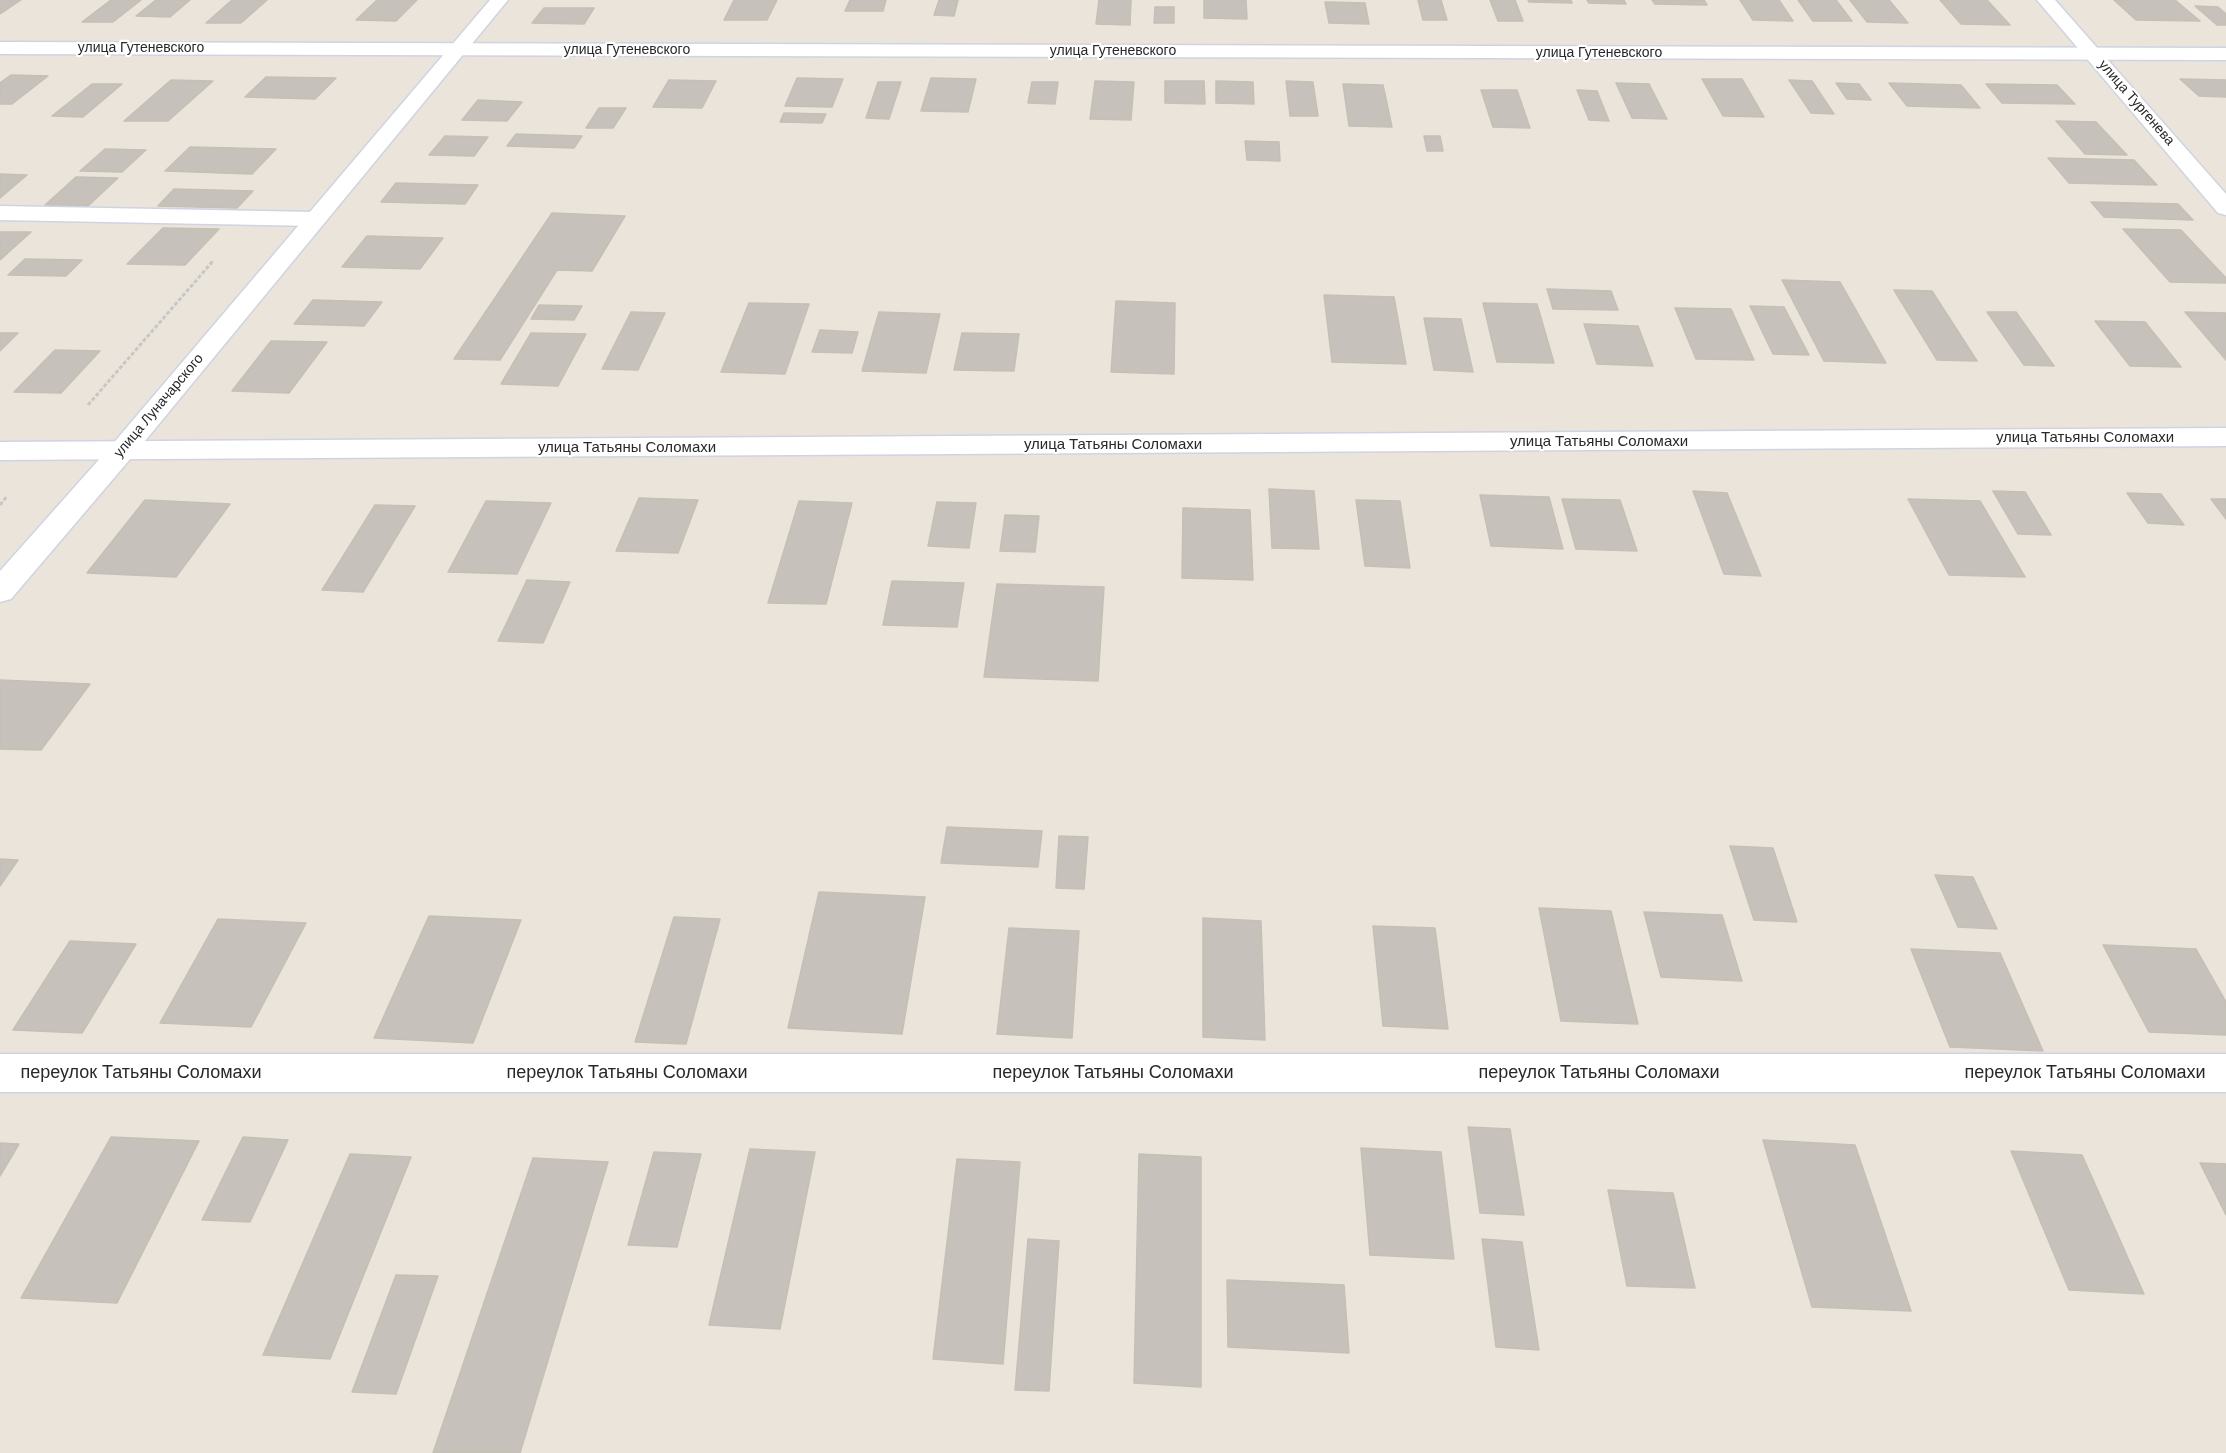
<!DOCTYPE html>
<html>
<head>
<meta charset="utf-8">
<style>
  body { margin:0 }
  canvas { display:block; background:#ebe4da }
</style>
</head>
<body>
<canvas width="2226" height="1453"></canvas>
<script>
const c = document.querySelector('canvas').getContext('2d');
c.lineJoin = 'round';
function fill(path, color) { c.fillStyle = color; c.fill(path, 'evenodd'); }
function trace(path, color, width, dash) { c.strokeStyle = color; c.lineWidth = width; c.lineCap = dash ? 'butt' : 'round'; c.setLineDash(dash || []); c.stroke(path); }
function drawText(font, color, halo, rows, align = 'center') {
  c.font = font + ' "DM Sans",sans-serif'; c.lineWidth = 4.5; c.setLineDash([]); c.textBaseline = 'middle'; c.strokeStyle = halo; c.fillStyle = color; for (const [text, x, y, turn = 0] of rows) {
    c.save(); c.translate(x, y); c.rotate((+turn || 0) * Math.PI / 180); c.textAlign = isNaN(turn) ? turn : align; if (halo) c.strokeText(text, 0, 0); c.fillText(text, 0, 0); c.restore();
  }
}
const building = new Path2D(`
  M0,0H21L0,14Z
  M111,0H141L113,22H82Z
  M156,0H190L170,17L136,16Z
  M232,0H267L241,23H206Z
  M377,0H417L396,21L356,20Z
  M734,0H777L767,20H724Z
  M850,0H886L883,11H845Z
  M939,0H958L954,16L934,15Z
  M1099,0H1131L1130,25L1096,24Z
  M1204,0H1246L1247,19L1204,18Z
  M1418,0H1441L1447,20H1423Z
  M1490,0H1515L1523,21H1498Z
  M1528,0H1571L1572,3L1529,2Z
  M1587,0H1624L1626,4L1589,3Z
  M1652,0H1704L1707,5L1655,4Z
  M1740,0H1779L1793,21L1753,20Z
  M1798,0H1836L1852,21H1813Z
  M1850,0H1889L1908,23L1867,22Z
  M1940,0H1987L2010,25L1961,24Z
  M2114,0H2175L2200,21L2136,20Z
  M1325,2L1365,3L1369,24L1329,23Z
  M2195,6L2218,7L2226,14V25H2217Z
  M1155,7H1174V23H1154Z
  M544,8H594L584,24L532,23Z
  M11,75L48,76L12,104H0V83Z
  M266,77L336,78L315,99L245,97Z
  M797,78L843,79L832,107L785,106Z
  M931,78L976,79L968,112L921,111Z
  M1702,79H1742L1764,117L1723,116Z
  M2180,79L2226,80V97L2199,96Z
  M171,80L213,81L168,121H124Z
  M669,80L716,81L702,108L653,107Z
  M1789,80L1812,81L1834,114L1811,113Z
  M1095,81L1134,82L1131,120L1090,119Z
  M1165,81H1204L1205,104L1165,103Z
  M1216,81L1253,82L1254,104L1216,103Z
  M1286,81L1313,82L1318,116H1290Z
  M878,82H901L889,119L866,118Z
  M1032,82H1058L1055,104L1028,103Z
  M1616,83L1649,84L1667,119L1632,118Z
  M1836,83L1859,84L1871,100L1847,99Z
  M1889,83L1961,85L1980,108L1907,106Z
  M92,84H122L83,117L52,116Z
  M1343,84L1383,85L1392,127L1349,126Z
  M1986,84L2057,85L2075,104L2002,103Z
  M1481,90H1517L1530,128L1493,127Z
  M1577,90L1597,91L1609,121L1589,120Z
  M478,100L522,102L507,121L462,120Z
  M599,108H626L613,128H586Z
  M784,113L826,114L822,123L780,122Z
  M2056,121L2096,122L2127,155L2085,154Z
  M516,134L582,136L574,148L507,146Z
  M445,136L488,137L474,156L429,155Z
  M1424,136H1440L1443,151H1427Z
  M1245,141L1279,142L1280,161L1247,160Z
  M190,147L276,149L252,174L165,171Z
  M105,149L146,150L122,172L80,171Z
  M2048,158L2134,160L2157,185L2069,183Z
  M0,174L27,175L0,198Z
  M76,177L118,178L88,206L45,205Z
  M396,183L478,185L465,204L381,202Z
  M174,189L253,191L237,208L158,206Z
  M2091,202L2178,204L2193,220L2104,217Z
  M552,213L625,216L592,271L557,270L500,360L454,359Z
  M163,228L219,229L185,265L127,264Z
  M2123,229L2181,230L2226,278V283L2170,282Z
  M0,232H31L0,260Z
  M367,236L443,238L420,269L342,267Z
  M25,259L82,260L66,276L8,275Z
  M1782,280L1840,282L1886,363L1824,361Z
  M1547,289L1611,291L1618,310L1553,309Z
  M1894,290L1932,291L1977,361L1937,360Z
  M1324,295L1394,297L1406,364L1332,362Z
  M313,300L382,302L364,326L294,324Z
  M1116,301L1175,303L1174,374L1111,372Z
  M749,303L809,304L785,374L721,372Z
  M1483,303L1537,304L1554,363L1497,362Z
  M539,305L582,306L574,320L531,319Z
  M1750,306L1784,307L1809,355L1773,354Z
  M1675,308L1731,309L1754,360L1696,359Z
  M631,312L665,313L638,370L602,369Z
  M879,312L940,314L926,373L862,371Z
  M1987,312H2016L2054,366L2024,365Z
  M2185,312L2226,313V360Z
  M1424,318L1461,319L1473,372L1434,370Z
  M2095,321L2145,322L2181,367L2130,366Z
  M1584,324L1638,326L1653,366L1597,364Z
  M820,330L858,332L852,353L812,352Z
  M0,333H18L0,351Z
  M531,333L586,334L558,386L501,384Z
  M962,333L1019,334L1014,371L954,370Z
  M271,341L327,342L289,393L232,391Z
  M55,350L100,351L61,393L14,392Z
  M1269,489L1314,491L1319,549L1272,548Z
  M1693,491L1727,493L1761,576L1724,574Z
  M1993,491L2025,492L2051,535L2018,534Z
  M2127,493L2161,494L2184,525L2148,523Z
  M1480,495L1549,497L1563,549L1491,546Z
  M639,498L698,500L678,553L616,551Z
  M1562,499L1620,500L1637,551L1576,549Z
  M1908,499L1980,501L2025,577L1949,575Z
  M2211,499H2226V519Z
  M145,500L230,504L176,577L87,573Z
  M1356,500L1400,501L1410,568L1365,566Z
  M486,501L551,503L517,574L448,572Z
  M799,501L852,503L826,604L768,603Z
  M937,502L976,503L969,548L928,546Z
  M375,505L415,506L363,592L322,590Z
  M1183,508L1250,510L1253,580L1182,578Z
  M1005,515L1039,516L1035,552L1000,551Z
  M527,580L570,582L543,643L498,641Z
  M892,581L964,583L957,627L883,625Z
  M997,584L1104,587L1098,681L984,677Z
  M0,680L90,684L41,750L0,749Z
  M947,827L1042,831L1038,867L941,863Z
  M1059,836L1088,837L1084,889L1056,888Z
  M1730,846L1773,848L1797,922L1754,920Z
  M0,859L18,860L0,886Z
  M1935,875L1973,877L1997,929L1958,927Z
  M819,892L925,897L902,1034L788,1028Z
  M1539,908L1611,911L1638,1024L1561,1021Z
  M1644,912L1722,915L1742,981L1661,977Z
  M429,916L521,920L473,1043L374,1038Z
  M674,917L720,919L686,1044L635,1042Z
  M1203,918L1261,921L1265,1040L1203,1037Z
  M218,919L306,923L251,1027L160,1023Z
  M1373,926L1435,928L1448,1029L1383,1026Z
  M1009,928L1079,931L1072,1038L997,1034Z
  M70,941L136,944L82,1033L13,1030Z
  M2103,945L2196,949L2226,1002V1035L2149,1032Z
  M1911,949L2000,953L2043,1051L1950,1047Z
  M1468,1127L1510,1129L1524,1215L1480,1213Z
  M111,1137L199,1141L117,1303L21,1298Z
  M243,1137L288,1140L250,1222L202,1220Z
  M1763,1140L1855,1145L1911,1311L1812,1307Z
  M0,1143L19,1144L0,1176Z
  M1361,1148L1441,1152L1454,1259L1370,1255Z
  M750,1149L815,1152L780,1329L709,1325Z
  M2011,1151L2082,1155L2144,1294L2069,1290Z
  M654,1152L701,1154L677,1247L628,1245Z
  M350,1154L411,1157L330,1359L263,1355Z
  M1139,1154L1201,1157V1387L1134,1383Z
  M533,1158L608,1162L520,1453H433Z
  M957,1159L1020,1162L1003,1364L933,1359Z
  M2200,1163L2226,1164V1215Z
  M1608,1190L1673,1193L1695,1288L1627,1286Z
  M1028,1239L1059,1241L1049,1391L1015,1390Z
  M1482,1239L1522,1242L1539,1350L1496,1347Z
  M396,1275L438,1276L396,1394L352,1392Z
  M1227,1280L1344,1285L1349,1353L1228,1347Z`);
fill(building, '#c6c1ba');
trace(building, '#c6bfb4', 1.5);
const minor = new Path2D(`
  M0,42L2226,48V60L0,54Z
  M0,206L315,212L323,214L326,219L323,224L315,226L0,220Z
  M2226,428V446L0,460V442Z
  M0,1054H2226V1092H0Z`);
const secondary = new Path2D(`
  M490,0H508L131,458L11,599L0,602V571L111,446Z
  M2037,0H2055L2226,194V215L2218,213Z`);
trace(minor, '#d0d3e1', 3);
trace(secondary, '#d0d3e1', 3);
trace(new Path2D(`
  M88,405L213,261
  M0,505L7,496`), '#c7c7c7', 3, [4, 2]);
fill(minor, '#fff');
fill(secondary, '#fff');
drawText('14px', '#282828', '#fff', [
  ["улица Гутеневского",141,48],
  ["улица Гутеневского",627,50],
  ["улица Гутеневского",1113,51],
  ["улица Гутеневского",1599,53],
  ["улица Тургенева",2136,103,49],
  ["улица Луначарского",159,406,-50]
]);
drawText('15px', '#282828', '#fff', [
  ["улица Татьяны Соломахи",2085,438],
  ["улица Татьяны Соломахи",1599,442],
  ["улица Татьяны Соломахи",1113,445],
  ["улица Татьяны Соломахи",627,448]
]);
drawText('18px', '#282828', '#fff', [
  ["переулок Татьяны Соломахи",141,1073],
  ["переулок Татьяны Соломахи",627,1073],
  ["переулок Татьяны Соломахи",1113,1073],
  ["переулок Татьяны Соломахи",1599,1073],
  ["переулок Татьяны Соломахи",2085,1073]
]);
</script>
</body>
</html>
